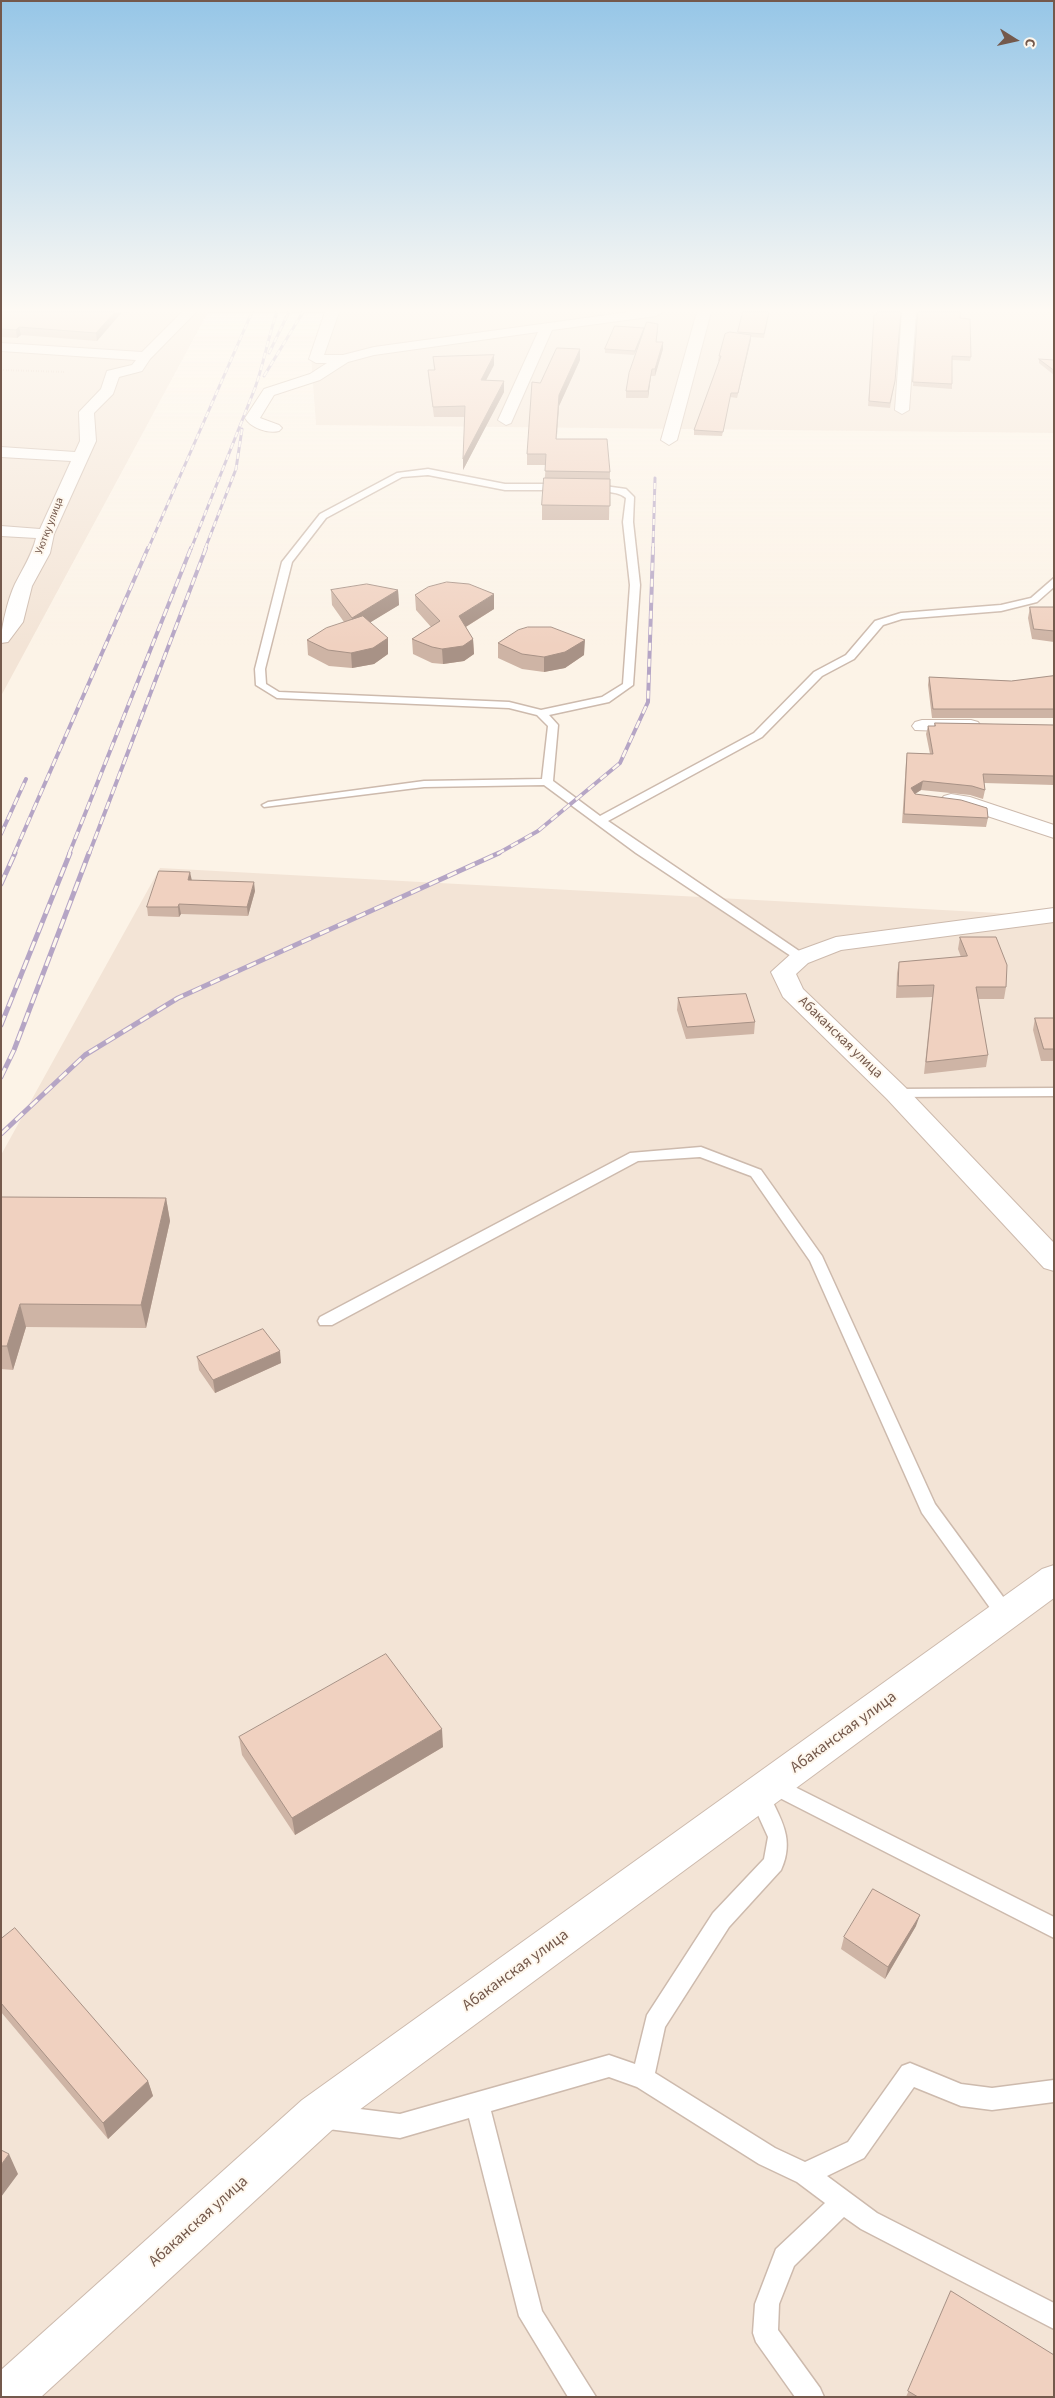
<!DOCTYPE html>
<html>
<head>
<meta charset="utf-8">
<style>
  body { margin:0 }
  #map { position:relative; width:1055px; height:2398px; overflow:hidden; background:#fcf3e7; font-family:"Source Sans 3",sans-serif }
  canvas { display:block }
  .frame { position:absolute; inset:0; border:2px solid #74594c; pointer-events:none }
  .north { position:absolute; left:990px; top:15px; width:50px; height:50px; -webkit-text-stroke:4px #fef7ed; paint-order:stroke; rotate:100deg; font-size:14px; font-weight:700; line-height:20px; text-align:center; color:#74594c }
  .north::after { content:''; display:block; margin:auto; width:18px; height:22px; background:#74594c; clip-path:polygon(50% 0,100% 100%,50% 72%,0 100%) }
</style>
</head>
<body>
<div id="map">
<canvas width="1055" height="2398"></canvas>
<div class="frame"></div>
<div class="north">С</div>
</div>
<script>
const c = document.querySelector('canvas').getContext('2d');
c.lineJoin = 'round';
function fill(path, color) { c.fillStyle = color; c.fill(path, 'evenodd'); }
function trace(path, color, width, dash) { c.strokeStyle = color; c.lineWidth = width; c.lineCap = dash ? 'butt' : 'round'; c.setLineDash(dash || []); c.stroke(path); }
function drawText(font, color, halo, rows, align = 'center') {
  c.font = font + ' "Source Sans 3",sans-serif'; c.lineWidth = 4; c.setLineDash([]); c.textBaseline = 'middle'; c.strokeStyle = halo; c.fillStyle = color; for (const [text, x, y, turn = 0] of rows) {
    c.save(); c.translate(x, y); c.rotate((+turn || 0) * Math.PI / 180); c.textAlign = isNaN(turn) ? turn : align; if (halo) c.strokeText(text, 0, 0); c.fillText(text, 0, 0); c.restore();
  }
}
fill(new Path2D(`
  M1,312H208L1,696Z
  M325,312H1054V433L316,425L311,356Z
  M160,868L1054,916V2397H1V1155Z`), '#f3e4d6');
const service = new Path2D(`
  M428,469L505,484H565L569,487L565,490H505L428,475L402,477L326,518L292,562L265,669L266,684L279,692L509,702L541,710L602,697L623,684L630,585L623,522L626,498C614,488 597,495 586,487L590,484L626,489L634,497L633,522L640,585L633,685L609,702L549,715L558,725L553,781L600,816L754,733L814,672L846,655L875,621L901,613L1001,605L1031,598L1054,578V587L1037,602L1001,611L902,619L883,625L854,659L822,676L762,737L608,821L805,955L806,958L800,962L636,853L544,785L424,787L264,807L262,805L268,802L424,781L542,779L548,726L537,715L509,708L277,698L256,685L255,669L282,562L320,514L397,473Z
  M1054,1088V1096L896,1097L889,1093L896,1089Z
  M701,1147L761,1170L822,1256L935,1504L1012,1609L1014,1614L1012,1619L1005,1622L998,1619L922,1513L810,1261L751,1176L700,1157L638,1161L332,1325H320L318,1321L320,1317L630,1153Z
  M773,1776L1054,1917V1938L768,1792C781,1820 795,1839 781,1870L729,1927L665,2027L655,2073L775,2148L805,2162L848,2142L902,2066L910,2063L961,2084L992,2088L1054,2080V2102L992,2110L961,2106L914,2087L864,2158L827,2176L877,2213L1054,2303V2329L861,2229L844,2217L794,2266L779,2304L778,2330L820,2388L824,2397H795L756,2342L753,2333L755,2304L776,2249L825,2203L797,2182L759,2164L637,2087L609,2077L491,2111L542,2311L596,2397H568L519,2316L469,2118L400,2138L328,2129L320,2125L316,2117L320,2109L328,2105L400,2114L609,2055L635,2064L647,2015L713,1913L764,1859L768,1837L749,1795L752,1789L759,1786L764,1788L763,1785L766,1779Z`);
const minor = new Path2D(`
  M182,312H196L150,359L142,371L119,377L113,394L94,413L96,441L54,534L50,553L32,586L23,622L8,642L1,643C1,627 8,599 15,584C23,568 32,555 36,538L1,536V526L40,529L71,461L1,457V447L75,452L80,441L79,412L101,389L107,371L132,365L136,360L1,351V343L142,352Z
  M325,312H339L324,355H343L374,347L629,312H663L656,316L552,330L511,423L506,425L498,420L538,332L374,355L348,362L320,380L274,395L260,418L279,425L282,428L279,431C268,434 251,428 245,418L264,389L310,374L327,363H316L309,359Z
  M697,312H711L677,440L669,445L661,440Z
  M902,312H916L909,410L902,414L895,410Z
  M922,720H971L978,722L981,726L978,730L971,732L915,730L912,726L915,722Z
  M951,794L970,797L1054,825V838L960,807L944,804L940,800L944,796Z
  M1054,908V922L841,950L808,963L796,974L803,989L905,1087L1054,1243V1271L1044,1268L887,1099L783,997L771,972L792,953L836,937Z
  M1054,1565V1598L332,2130L41,2397H1V2370L302,2100L1042,1569Z`);
trace(service, '#cdbaad', 3);
trace(minor, '#cdbaad', 2);
trace(new Path2D(`
  M1,370L66,372`), '#d5b4a3', 2, [0.5, 2]);
fill(service, '#fff');
fill(minor, '#fff');
const railFar2 = new Path2D(`
  M269,353L289,312
  M264,376L303,312
  M148,549L252,312
  M191,549L255,388C264,363 268,337 277,312
  M205,549L236,469L242,429
  M653,549L655,478`);
const railFar1 = new Path2D(`
  M1,834L26,779
  M14,854L148,548
  M69,854L191,548
  M89,854L206,548
  M497,854L538,831L620,763L648,702L653,548`);
const rail = new Path2D(`
  M1,884L15,853
  M1,1025L70,853
  M1,1077L14,1050L89,853
  M1,1134L85,1055L178,998L499,853`);
trace(railFar2, '#b5a5c5', 3);
trace(railFar1, '#b5a5c5', 4);
trace(rail, '#b5a5c5', 5);
trace(railFar2, '#fef7ed', 2, [6]);
trace(railFar1, '#fef7ed', 2.5, [8]);
trace(rail, '#fef7ed', 3, [10]);
fill(new Path2D(`
  M1,312H128L127,313L122,312L97,341L21,335L17,338L1,337Z
  M743,312L769,315L764,338L751,337L737,398L730,397L722,436L694,435V430L719,361H718L719,356L738,333Z
  M918,312H960V318L971,357L970,361L952,360V389L913,386Z
  M874,319L895,381L890,408L868,406Z
  M644,330L658,331L656,342L663,349L655,376H651L648,398H626V391L640,340L634,355L605,353V349Z
  M433,357L494,365L486,380L504,392L463,470L465,417H434L429,380L428,370H434Z
  M1039,359L1054,360V375L1039,363Z
  M580,360L559,406L556,439L610,472L609,520H542V505L546,465H527V454L540,383Z
  M331,590H398L399,605L370,622L388,654L374,664L352,668L329,666L308,655L307,640L344,622L332,605Z
  M415,595L494,609L466,627L473,639L474,654L464,661L443,664L432,663L413,654L412,639L431,627L416,610Z
  M1030,607H1054V642L1032,639L1028,618Z
  M498,643L584,655L565,668L544,672L522,669L498,658Z
  M1054,676V718H932L928,685L929,677L1011,681Z
  M935,723L1054,725V785L984,783L985,790L983,799L970,795L921,790L915,794L988,818L986,827L902,823L906,762L907,753L930,754L926,734L928,726H934Z
  M191,880L255,891L248,916L181,914L179,917L148,916L147,907Z
  M960,937L1006,987L1004,999H978L988,1055L986,1067L924,1074L932,997L896,998L897,973L899,962L961,957L958,949Z
  M678,998L755,1022L754,1034L686,1039L677,1010Z
  M1035,1018H1054V1061H1041L1033,1030Z
  M1,1197L166,1198L170,1221L146,1328L26,1327L13,1370L1,1369Z
  M197,1357L281,1363L215,1393L199,1370Z
  M239,1737L443,1747L295,1835L242,1755Z
  M916,1926L885,1979L841,1949L844,1937Z
  M1,1939L148,2081L153,2096L108,2139L1,2012Z
  M951,2291L1054,2397H906Z`), '#ceb4a5');
fill(new Path2D(`
  M115,312H122L97,341L96,333Z
  M19,327L21,335L17,338L16,330Z
  M644,328V332L634,355L635,351Z
  M751,335V340L737,398L738,393Z
  M663,342V349L655,376V369Z
  M580,349V360L559,406L556,450L559,395Z
  M494,355V365L481,390V380Z
  M652,369L651,376L648,398V391Z
  M504,381V392L463,470V459Z
  M398,590L399,605L353,633L352,618Z
  M494,594V609L459,631V616Z
  M388,638V654L374,664L352,668L351,653Z
  M473,639L474,654L464,661L443,664L442,649Z
  M585,640L584,655L565,668L544,672V657Z
  M923,781L921,790L910,797L911,788Z
  M190,872L192,881L188,880Z
  M254,882L255,891L248,916L247,907Z
  M179,904L181,914L179,917L178,907Z
  M166,1198L170,1221L146,1328L141,1305Z
  M20,1304L26,1327L13,1370L7,1346Z
  M280,1351L281,1363L215,1393L213,1380Z
  M442,1729L443,1747L295,1835L292,1818Z
  M920,1915L916,1926L885,1979L888,1967Z
  M148,2081L153,2096L108,2139L103,2123Z
  M9,2154L18,2174L1,2197V2165Z`), '#a89286');
const building = new Path2D(`
  M1,312H115L96,333L19,327L16,330L1,329Z
  M743,312H769L764,334L738,332Z
  M877,312H901L895,381L890,403L869,401L874,315H876Z
  M918,312H960V318L970,319L971,357L952,356V384L913,382Z
  M647,322L658,324L656,342H663L655,369H652L648,391H626L629,373Z
  M615,326L644,328L635,351L605,349Z
  M730,332L751,335L738,393H731L723,432L694,430L721,356H719L725,334Z
  M557,348L580,349L559,395L556,439H607L610,472L545,471L546,454H527L532,382L540,383Z
  M494,355L481,380L504,381L463,459L465,406L433,407L428,370H435L433,357Z
  M1039,359L1054,360V370Z
  M544,478L610,479V506L542,505Z
  M447,582L469,584L494,594L459,616L473,639L463,646L442,649L432,647L412,639L440,621L415,595L428,587Z
  M367,584L398,590L352,618L331,590Z
  M1030,607H1054V631L1034,629Z
  M363,616L388,638L373,648L351,653L328,650L307,640L326,628Z
  M528,627H551L585,640L565,652L544,657L522,654L498,643L518,630Z
  M1054,676V709H933L929,677L1011,681Z
  M935,723L1054,725V776L983,774L985,790L972,786L923,781L911,788L915,794L961,800L987,808L988,818L904,814L907,753L933,754L928,726H935Z
  M159,871L190,872L188,880L254,882L247,907L179,904L178,907H147Z
  M960,937H996L1007,965L1006,987H976L988,1055L926,1062L934,985L898,986L899,962L967,956Z
  M746,994L755,1022L687,1027L678,998Z
  M1035,1018H1054V1049H1044Z
  M1,1197L166,1198L141,1305L20,1304L7,1346H1Z
  M263,1329L280,1351L213,1380L197,1357Z
  M386,1654L442,1729L292,1818L239,1737Z
  M873,1889L920,1915L888,1967L844,1937Z
  M15,1928L148,2081L103,2123L1,2003V1939Z
  M1,2150L9,2154L1,2165Z
  M951,2291L1054,2355V2397H918L908,2391Z`);
fill(building, '#f0d1c0');
trace(building, '#a89286', 1);
const sky = c.createLinearGradient(0, 0, 0, 647);
sky.addColorStop(0, '#96c6e7');
sky.addColorStop(0.48, '#fefaf4');
sky.addColorStop(1, '#fefaf400');
c.fillStyle = sky;
c.fillRect(0, 0, 1055, 647);
drawText('11px', '#74594c', '#fef7ed', [
  ["Уютку улица",50,526,-69]
]);
drawText('14px', '#74594c', '#fef7ed', [
  ["Абаканская улица",840,1038,44]
]);
drawText('16px', '#74594c', '#fef7ed', [
  ["Абаканская улица",844,1733,-36],
  ["Абаканская улица",516,1971,-36],
  ["Абаканская улица",199,2222,-42]
]);
</script>
</body>
</html>
